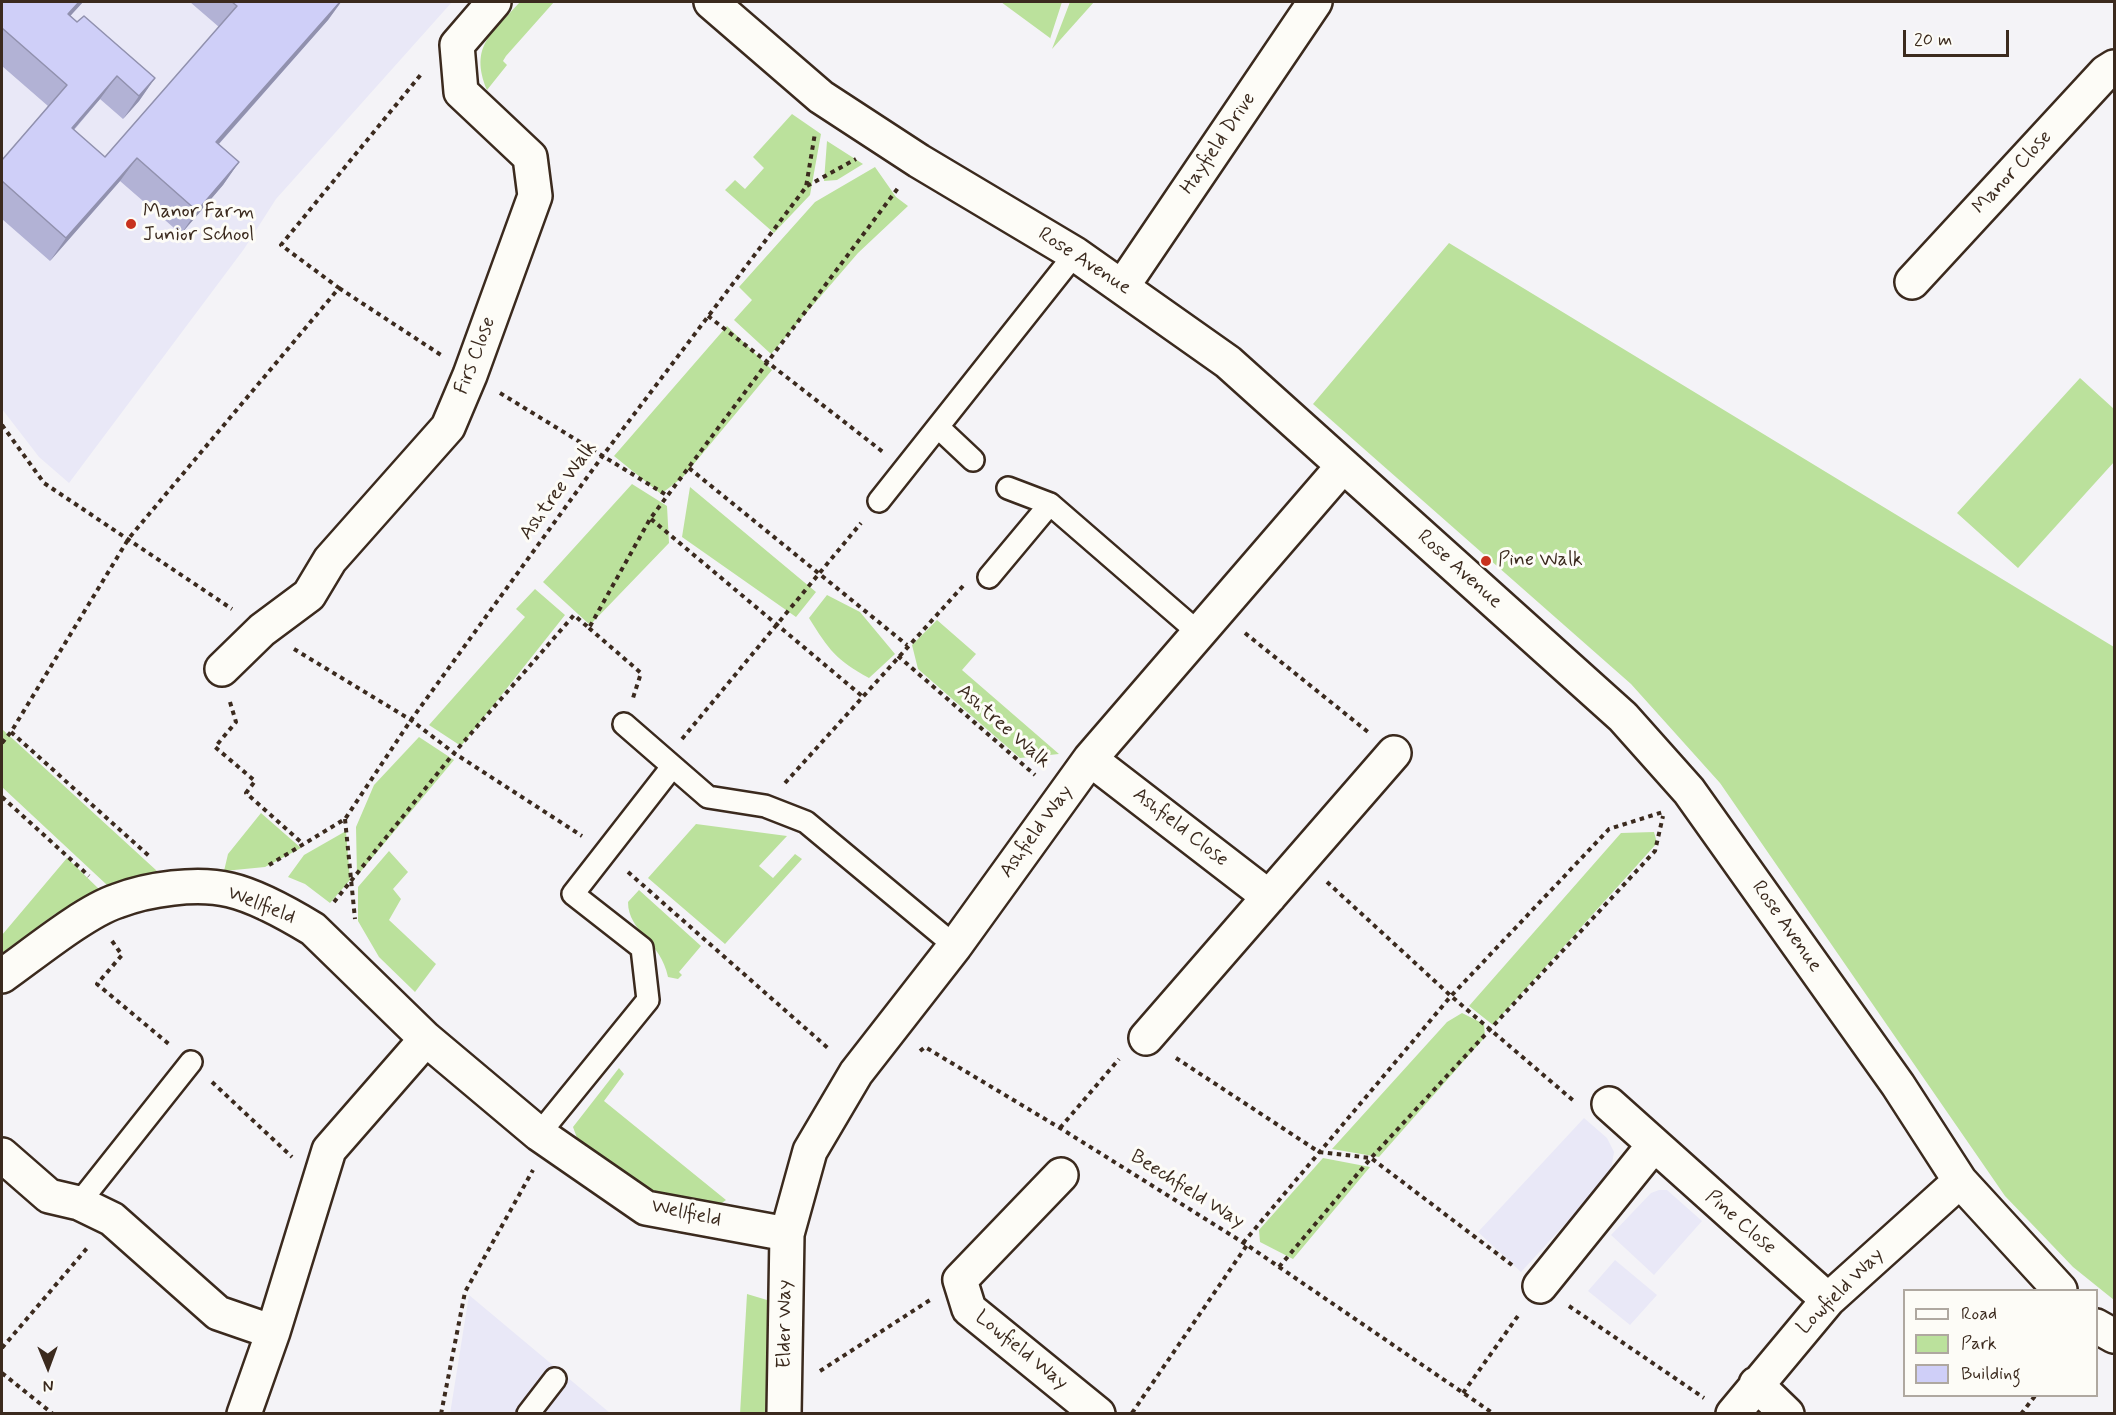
<!DOCTYPE html>
<html>
<head>
<meta charset="utf-8">
<style>
  body { margin:0 }
  #map { position:relative; width:2116px; height:1415px; overflow:hidden; background:#f4f3f7; font-family:Mynerve,sans-serif }
  canvas { display:block }
  .frame { position:absolute; inset:0; border:3px solid #3b2a1e; pointer-events:none }
  .legend { position:absolute; left:1903px; top:1289px; width:195px; height:108px; box-sizing:border-box; background:#fdfcf7; border:2px solid #afa8a0; margin:0; padding:8px 10px; list-style:none; font-size:18px; color:#3b2a1e }
  .legend li { display:flex; align-items:center; gap:12px; height:30px }
  .legend b { width:30px; border:2px solid #afa8a0 }
  .north { position:absolute; left:18px; top:1337px; width:60px; height:60px; -webkit-text-stroke:4px #fdfcf7; paint-order:stroke; rotate:179deg; font-size:16px; font-weight:700; line-height:24px; text-align:center; color:#3b2a1e }
  .north::after { content:''; display:block; margin:auto; width:21px; height:27px; background:#3b2a1e; clip-path:polygon(50% 0,100% 100%,50% 72%,0 100%) }
  .scale { position:absolute; left:1903px; top:30px; width:106px; height:27px; box-sizing:border-box; border:3px solid #3b2a1e; border-top:0; padding-left:8px; font-size:18px; line-height:21px; white-space:nowrap; color:#3b2a1e; -webkit-text-stroke:4px #fdfcf7; paint-order:stroke }
</style>
</head>
<body>
<div id="map">
<canvas width="2116" height="1415"></canvas>
<div class="frame"></div>
<ul class="legend">
<li><b style="height:8px;background:#fdfcf7"></b>Road</li>
<li><b style="height:16px;background:#bbe19c"></b>Park</li>
<li><b style="height:16px;background:#cfcff8"></b>Building</li>
</ul>
<div class="north">N</div>
<div class="scale">20 m</div>
</div>
<script>
const c = document.querySelector('canvas').getContext('2d');
c.lineJoin = 'round';
function fill(path, color) { c.fillStyle = color; c.fill(path, 'evenodd'); }
function trace(path, color, width, dash) { c.strokeStyle = color; c.lineWidth = width; c.lineCap = dash ? 'butt' : 'round'; c.setLineDash(dash || []); c.stroke(path); }
function drawText(font, color, halo, rows, align = 'center') {
  c.font = font + ' Mynerve,sans-serif'; c.lineWidth = 6; c.setLineDash([]); c.textBaseline = 'middle'; c.strokeStyle = halo; c.fillStyle = color; for (const [text, x, y, turn = 0] of rows) {
    c.save(); c.translate(x, y); c.rotate((+turn || 0) * Math.PI / 180); c.textAlign = isNaN(turn) ? turn : align; if (halo) c.strokeText(text, 0, 0); c.fillText(text, 0, 0); c.restore();
  }
}
fill(new Path2D(`
  M2,2H452L276,199L244,249L69,483L39,457L2,409Z
  M1584,1118L1607,1138L1614,1152L1611,1170L1600,1186L1521,1272L1478,1232Z
  M1659,1190H1667L1702,1221L1654,1275L1611,1235L1651,1193Z
  M1615,1260L1657,1295L1630,1325L1588,1291Z
  M469,1295L610,1413L450,1414Z`), '#e9e8f7');
fill(new Path2D(`
  M520,2H554L506,56L503,61L507,65L487,90C469,46 492,33 520,2Z
  M1001,2H1062L1050,39V38Z
  M1070,2H1094L1052,49Z
  M792,114L821,134L810,195L774,233L725,190L735,180L745,189L764,168L753,157Z
  M827,141L863,164L837,180L824,181Z
  M875,167L896,197L908,206L858,253L771,354L734,320L752,300L739,287L815,202Z
  M1449,243L2114,647V1300L2073,1267L2005,1196L1720,783L1631,684L1313,404Z
  M727,326L772,370L683,477L661,494L614,456Z
  M2080,378L2114,409V462L2018,568L1957,513Z
  M632,484L667,506L669,543L590,625L543,582Z
  M690,487L816,592L796,617L682,537Z
  M535,589L565,615L461,746L429,725L525,617L516,609Z
  M827,595L860,612L895,654L869,678C836,660 829,650 809,618Z
  M937,620L976,654L962,670L1059,754L1020,758L918,669L912,645Z
  M2,729L157,871L107,885L2,787Z
  M419,737L454,760L357,876L356,827L374,785Z
  M261,813L301,848L265,867L224,871L228,854Z
  M696,824L787,836L759,866L773,878L795,854L802,859L725,944L648,878Z
  M346,831L350,880L330,903L305,884L288,877L304,855Z
  M1654,832L1657,843L1493,1025L1469,1006L1621,833Z
  M389,851L408,872L393,889L401,899L389,920L436,964L415,992L379,957L358,921V887Z
  M67,858L101,891L55,914L2,953V935Z
  M639,890L701,946L679,972L682,975L678,979L668,977C661,941 628,932 628,902Z
  M1462,1013L1484,1024L1485,1037L1379,1157L1332,1149L1447,1022Z
  M619,1068L624,1074L604,1101L726,1200L711,1211L650,1197L577,1138L573,1127Z
  M1323,1158L1370,1167L1293,1259L1260,1242L1259,1230Z
  M747,1294L767,1300L772,1413L740,1414Z`), '#bbe19c');
const service = new Path2D(`
  M939,428L973,460
  M1008,488L1050,504L1200,634
  M879,501L1075,254
  M989,577L1050,504
  M624,724L708,797L765,806L806,822L955,946
  M539,1134L648,1000L642,948L573,894L672,767
  M79,1203L191,1062
  M528,1414L555,1379`);
const minor = new Path2D(`
  M711,2L821,97L919,161L1075,254L1228,362L1623,717L1689,791L1898,1085L1960,1181L2060,1290
  M1912,282L2106,72L2114,67
  M1122,287L1315,2
  M222,669L262,630L309,595L330,560L448,427L470,375L535,196L530,157L461,92L457,45L494,2
  M1090,759L1269,897
  M2,976C32,955 84,912 117,901C148,889 197,882 230,890C256,896 290,915 313,929L426,1039L539,1134L646,1208L787,1234
  M1146,1038L1394,753
  M1609,1104L1828,1300
  M2,1155L49,1196L79,1203L112,1219L218,1313L273,1332L244,1414
  M1061,1175L960,1280L969,1309L1098,1414
  M1540,1286L1653,1146
  M2096,1326L2114,1336
  M273,1332L329,1150L426,1039
  M1756,1384L1787,1414
  M784,1414L787,1234L810,1151L856,1073L955,946L1090,759L1343,466
  M1733,1414L1828,1300L1960,1181`);
trace(service, '#3b2a1e', 26);
trace(minor, '#3b2a1e', 38);
trace(new Path2D(`
  M807,186L856,159
  M339,288L441,355
  M708,316L883,452
  M500,393L668,496
  M2,425L44,483L232,609
  M689,468L907,645
  M651,519L862,696
  M589,628L641,673L633,698
  M1245,633L1368,732
  M294,649L411,720L454,753L582,836
  M898,656L1035,775
  M230,702L236,722L215,747L255,781L246,793L303,844
  M11,732L149,856
  M682,739L861,523
  M2,743L11,732L129,538L339,288L281,245L423,72
  M785,783L963,586
  M2,797L89,876
  M345,819L355,919
  M269,865L345,819L411,720L604,454L806,187L815,133
  M628,872L829,1049
  M1327,882L1451,996L1575,1102
  M334,902L454,753L574,615L589,628L650,519L898,188
  M112,941L122,955L97,984L170,1045
  M920,1051L925,1047L1060,1128L1247,1245L1494,1414
  M1176,1058L1319,1152L1371,1158L1512,1265
  M212,1082L292,1157
  M1060,1128L1119,1059
  M1243,1243L1451,996L1609,829L1663,812
  M1279,1267L1371,1158L1655,851L1663,816
  M1569,1306L1704,1398
  M2,1348L88,1247
  M820,1371L930,1300
  M2,1373L53,1414
  M1463,1393L1520,1313
  M1132,1413L1247,1245
  M441,1414L465,1292L533,1170
  M2021,1414L2035,1396`), '#3b2a1e', 4, [4.5, 4.5]);
trace(service, '#fdfcf7', 21);
trace(minor, '#fdfcf7', 33);
fill(new Path2D(`
  M2,2H83L70,16L155,78L139,101L123,119L100,99L74,130L105,157L219,27L190,2H341L328,20L219,144L239,162L223,185L181,234L120,181L50,261L2,219V160L48,106L2,66Z`), '#b2b2d5');
fill(new Path2D(`
  M79,2H83L51,37L68,14Z
  M340,2H341L328,20L200,165L216,142Z
  M117,76L100,99L55,151L72,128Z
  M155,78L139,101L123,119L139,96Z
  M137,158L120,181L50,261L66,238Z
  M239,162L223,185L181,234L197,211Z`), '#9191ae');
const building = new Path2D(`
  M2,2H79L68,14L77,22L84,16L155,78L139,96L117,76L72,128L105,157L237,6L232,2H340L216,142L239,162L197,211L137,158L66,238L2,181V160L67,85L2,28Z`);
fill(building, '#cfcff8');
trace(building, '#9191ae', 1.5);
for (const [x, y, r, color] of [
  [131,224,6,"#c8321e"],
  [1486,561,6,"#c8321e"]
]) { const dot = new Path2D(); dot.arc(x, y, r, 0, 2 * Math.PI); c.fillStyle = color; c.fill(dot); trace(dot, '#fdfcf7', 2); }
drawText('20px', '#3b2a1e', '#fdfcf7', [
  ["Hayfield Drive",1219,144,-56],
  ["Manor Close",2013,173,-47],
  ["Rose Avenue",1084,262,33],
  ["Firs Close",476,356,-69],
  ["Ashtree Walk",559,491,-54],
  ["Rose Avenue",1459,570,42],
  ["Ashtree Walk",1003,727,41],
  ["Ashfield Close",1180,828,38],
  ["Ashfield Way",1037,832,-54],
  ["Wellfield",261,906,22],
  ["Rose Avenue",1786,927,55],
  ["Beechfield Way",1187,1190,32],
  ["Wellfield",686,1214,12],
  ["Pine Close",1740,1223,41],
  ["Lowfield Way",1841,1292,-45],
  ["Elder Way",786,1324,-90],
  ["Lowfield Way",1021,1351,39]
]);
drawText('20px', '#3b2a1e', '#fdfcf7', [
  ["Manor Farm",143,213],
  ["Junior School",143,236],
  ["Pine Walk",1498,561]
], 'left');
</script>
</body>
</html>
